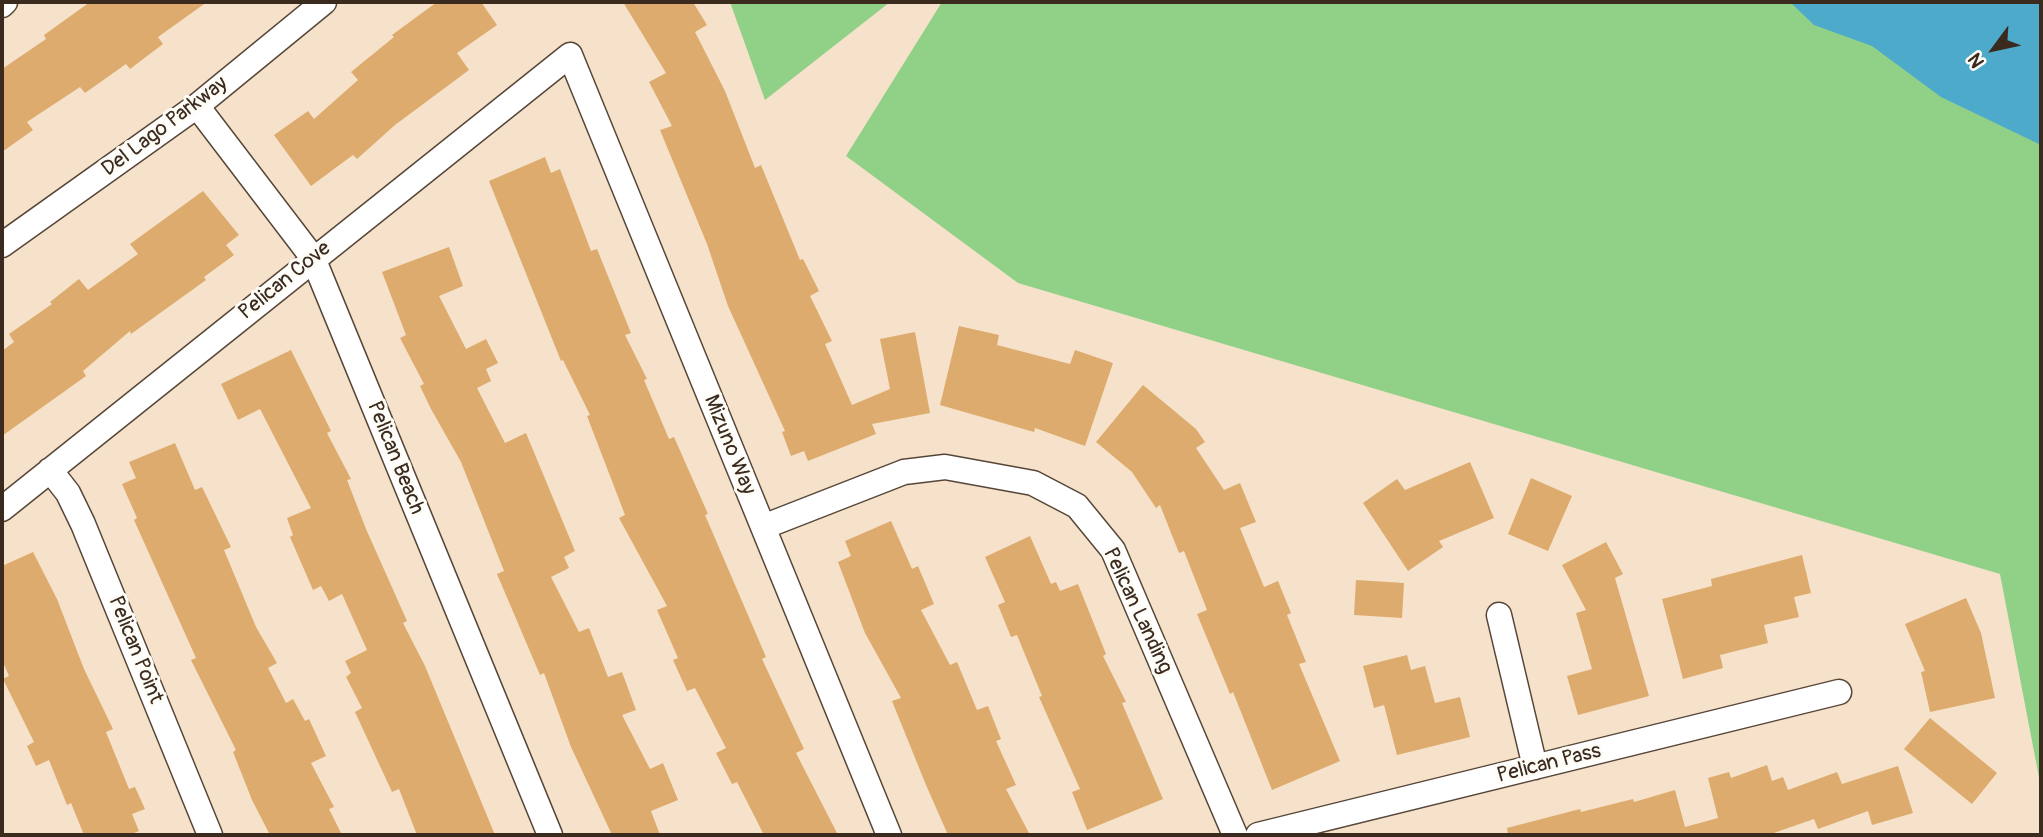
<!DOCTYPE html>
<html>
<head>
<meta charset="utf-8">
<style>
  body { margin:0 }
  #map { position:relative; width:2043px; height:837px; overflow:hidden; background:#f6e2ca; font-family:Pangolin,sans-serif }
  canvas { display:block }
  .frame { position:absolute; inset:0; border:4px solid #3b2a1e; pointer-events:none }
  .north { position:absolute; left:1959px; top:14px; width:70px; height:70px; -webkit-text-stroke:5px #fdfcf7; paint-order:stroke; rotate:237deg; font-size:19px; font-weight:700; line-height:28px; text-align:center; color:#3b2a1e }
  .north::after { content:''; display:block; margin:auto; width:24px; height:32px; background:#3b2a1e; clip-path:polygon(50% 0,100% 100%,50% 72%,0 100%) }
</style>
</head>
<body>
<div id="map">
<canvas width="2043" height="837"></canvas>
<div class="frame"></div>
<div class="north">N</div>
</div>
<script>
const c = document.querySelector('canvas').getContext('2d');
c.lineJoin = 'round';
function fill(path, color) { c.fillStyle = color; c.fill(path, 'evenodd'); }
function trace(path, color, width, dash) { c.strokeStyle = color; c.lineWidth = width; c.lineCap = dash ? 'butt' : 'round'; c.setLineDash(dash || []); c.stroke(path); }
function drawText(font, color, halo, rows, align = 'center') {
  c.font = font + ' Pangolin,sans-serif'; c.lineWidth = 6; c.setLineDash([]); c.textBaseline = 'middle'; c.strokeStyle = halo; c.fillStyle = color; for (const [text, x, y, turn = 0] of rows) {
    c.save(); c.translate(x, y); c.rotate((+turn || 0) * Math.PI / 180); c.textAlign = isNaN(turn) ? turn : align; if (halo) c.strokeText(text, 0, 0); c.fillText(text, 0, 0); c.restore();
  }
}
fill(new Path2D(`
  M730,2H890L765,100Z
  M942,2H2041V788L2000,574L1018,283L846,156Z`), '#90d087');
fill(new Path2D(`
  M1790,2H2041V145L1941,97L1872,46L1814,25Z`), '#4daacb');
fill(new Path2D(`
  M90,2H207L158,37L163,44L130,69L126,64L85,93L80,87L27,122L33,130L2,152V69L46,39L44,35Z
  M437,2H481L497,25L457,53L469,70L395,125L357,159L353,155L311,186L274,135L308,111L314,119L358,80L351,72L394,37L392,35Z
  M623,2H693L707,25L695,32L725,91L755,168L761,165L800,260L803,259L819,291L810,296L832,341L825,344L852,405L890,389L880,339L915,332L930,413L872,424L876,434L808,461L804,451L791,456L782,432L785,431L728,306L707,244L660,130L672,126L649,82L666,73Z
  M545,157L551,173L560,169L591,251L597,249L631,333L625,335L647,379L644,380L669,439L674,437L708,514L705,515L766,657L762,659L804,749L796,753L838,835H764L737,782L732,784L716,753L726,748L695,688L687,691L673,660L678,658L657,610L667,606L619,518L625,515L587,416L590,415L563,360L561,361L489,181Z
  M203,191L239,235L226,245L234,255L204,277L206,280L131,334L130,331L83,371L86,376L2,436V351L14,342L9,334L52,304L50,302L79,279L88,290L138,254L130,244Z
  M449,247L463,286L439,296L466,349L486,339L498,363L486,369L491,381L477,388L505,443L526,433L575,551L564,557L569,568L551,577L579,632L589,628L608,677L622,672L636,710L622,715L650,769L663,763L678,800L651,811L660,835H612L571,747L544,673L540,675L497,574L504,571L461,462L431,409L420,386L424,384L400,338L406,335L382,272Z
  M959,326L999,335L997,345L1070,364L1075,350L1113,363L1085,446L1035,428L1034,432L940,405Z
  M291,350L331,431L327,433L351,479L347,480L366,529L407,621L403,623L425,666L495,835H417L399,789L392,792L355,712L362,708L346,677L351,673L345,661L367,650L342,594L329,601L321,586L313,590L290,537L293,535L287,518L311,508L260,409L238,420L221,384Z
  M1143,385L1196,429L1205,442L1196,448L1224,490L1240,483L1256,522L1240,528L1264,587L1278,581L1291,613L1287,615L1306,662L1299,664L1340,761L1272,790L1233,692L1230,694L1197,614L1207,610L1184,551L1179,553L1160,505L1156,508L1132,472L1096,442Z
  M175,443L195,490L202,487L231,547L224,550L256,627L277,663L268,668L286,703L293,699L305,721L309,719L326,756L311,763L334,807L329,809L342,835H270L252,800L233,752L236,750L191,660L196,658L134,520L137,518L122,484L136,478L129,462Z
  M1470,462L1494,518L1439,541L1443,547L1408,571L1363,503L1397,479L1405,490Z
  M1531,478L1572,496L1548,551L1508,534Z
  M891,521L912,569L918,566L934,604L921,610L950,665L957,662L977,710L988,706L1001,739L996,741L1016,785L1006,789L1030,835H948L926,785L892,701L901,698L865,633L838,562L851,556L845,541Z
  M1030,536L1051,584L1056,582L1060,591L1078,584L1106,654L1103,656L1126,702L1122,703L1163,799L1087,830L1072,792L1080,789L1039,697L1042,696L1017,635L1011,637L998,605L1005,602L985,557Z
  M1606,542L1623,574L1615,578L1649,696L1578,715L1567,676L1592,669L1576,613L1586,610L1562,565Z
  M33,552L57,599L84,669L113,729L106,732L129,789L135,787L145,809L132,814L139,831L129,835H84L71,803L67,805L49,760L36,766L27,746L34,742L3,679L9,676L2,660V566Z
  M1802,555L1811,593L1794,597L1799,617L1764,625L1768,643L1720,655L1723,668L1683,679L1662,599L1712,586L1711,579Z
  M1356,580L1404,583L1402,618L1354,615Z
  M1966,598L1981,633L1995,698L1930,712L1921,672L1925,671L1905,624Z
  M1407,655L1411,670L1425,666L1435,703L1460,697L1470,737L1397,755L1384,705L1374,708L1363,666Z
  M1930,718L1997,773L1972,804L1904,749Z
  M1767,765L1772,781L1783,777L1788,790L1837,772L1842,784L1898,766L1913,813L1872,825L1868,811L1818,829L1814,819L1768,835H1508L1507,828L1580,809L1581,812L1633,799L1634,802L1675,790L1685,827L1718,818L1708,778L1729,772L1731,778Z`), '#ddab6d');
const minor = new Path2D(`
  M2,5L5,2
  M197,106L313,258L550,835
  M2,245L197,106L324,2
  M50,470L68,493L83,524L210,835
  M2,509L570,55L889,835
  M763,527L904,472L945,467L1033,483L1077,506L1113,550L1235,835
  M1499,615L1535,767
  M1258,835L1839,692`);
trace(minor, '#574638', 27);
trace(minor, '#fff', 24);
drawText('21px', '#3b2a1e', '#fdfcf7', [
  ["Del Lago Parkway",165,127,-37],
  ["Pelican Cove",285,281,-39],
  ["Mizuno Way",729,445,68],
  ["Pelican Beach",395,458,68],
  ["Pelican Landing",1137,611,65],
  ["Pelican Point",135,650,68],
  ["Pelican Pass",1549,764,-14]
]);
</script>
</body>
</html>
